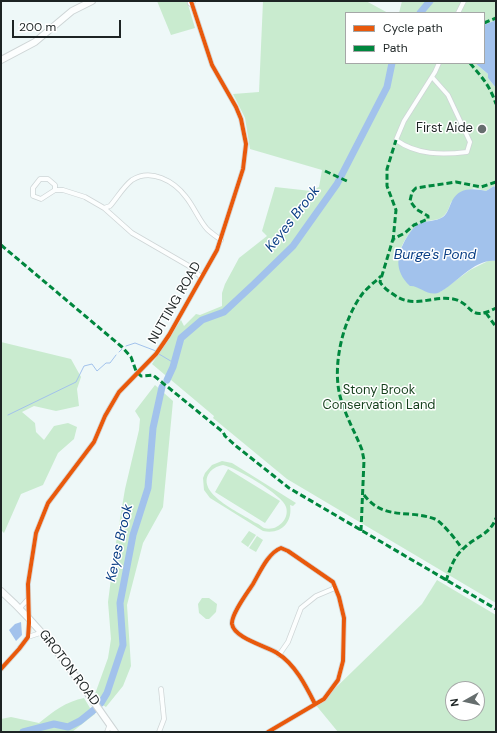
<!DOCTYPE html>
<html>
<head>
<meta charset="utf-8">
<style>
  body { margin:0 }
  #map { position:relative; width:497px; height:733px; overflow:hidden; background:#eef8f8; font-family:"DM Sans",sans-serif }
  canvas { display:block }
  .frame { position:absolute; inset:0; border:2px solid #1d2424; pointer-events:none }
  .legend { position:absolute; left:345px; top:12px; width:140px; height:52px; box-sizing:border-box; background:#fff; border:1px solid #a5a7a7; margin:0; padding:5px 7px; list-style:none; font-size:12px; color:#1d2424 }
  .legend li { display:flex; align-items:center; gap:8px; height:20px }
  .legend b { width:20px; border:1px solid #a5a7a7 }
  .north { position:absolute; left:445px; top:681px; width:40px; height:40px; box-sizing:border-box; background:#fff; border:1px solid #a5a7a7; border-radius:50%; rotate:262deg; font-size:11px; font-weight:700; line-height:16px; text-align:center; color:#1d2424 }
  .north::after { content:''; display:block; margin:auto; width:14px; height:18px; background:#666e6e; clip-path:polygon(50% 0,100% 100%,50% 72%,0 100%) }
  .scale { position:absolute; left:12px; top:20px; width:109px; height:18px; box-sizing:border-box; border:2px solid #1d2424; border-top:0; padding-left:5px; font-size:12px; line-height:14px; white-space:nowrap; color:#1d2424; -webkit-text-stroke:3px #fff; paint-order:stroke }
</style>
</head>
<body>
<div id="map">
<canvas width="497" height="733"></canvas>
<div class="frame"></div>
<ul class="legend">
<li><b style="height:5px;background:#e8590c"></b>Cycle path</li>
<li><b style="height:5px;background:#00873e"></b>Path</li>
</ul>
<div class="north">N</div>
<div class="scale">200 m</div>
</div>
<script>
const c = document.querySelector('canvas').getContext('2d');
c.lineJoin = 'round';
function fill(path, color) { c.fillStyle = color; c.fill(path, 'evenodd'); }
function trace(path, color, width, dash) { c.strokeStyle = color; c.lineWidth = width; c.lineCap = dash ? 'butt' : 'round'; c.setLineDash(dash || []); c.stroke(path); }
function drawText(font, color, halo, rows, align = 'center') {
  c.font = font + ' "DM Sans",sans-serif'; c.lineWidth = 3; c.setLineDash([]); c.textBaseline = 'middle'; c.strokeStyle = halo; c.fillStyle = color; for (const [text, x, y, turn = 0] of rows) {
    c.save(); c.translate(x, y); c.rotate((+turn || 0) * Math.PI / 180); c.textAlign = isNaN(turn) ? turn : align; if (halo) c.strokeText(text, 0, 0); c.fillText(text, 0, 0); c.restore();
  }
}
fill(new Path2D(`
  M157,1H187L195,28L171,35Z
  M263,1H366L388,13H346V63H475L488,74V78L496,88V188L494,186L486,191L474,188L451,202C444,226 433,216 418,225C409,230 403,243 399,253C411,280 407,290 440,292L470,270L490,260L496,261V603L287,479L213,418L214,416L152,364L181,320L184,326L196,314L200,315L222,306V293L225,284L239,258L267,236L262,231L275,187L311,191L319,187L322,170L250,149L245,118L233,94L259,92Z
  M402,1H496V20L484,25V13H399Z
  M1,342L71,359L81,377L77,389L79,406L56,411L34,406L22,412L35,423L36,432L44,440L54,426L68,423L77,427L74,439L58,453L43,485L21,494L4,533L1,530Z
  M155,385L173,401L163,507L143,543L127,605L131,666L123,686L106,707L101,704V700L95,694L108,658L111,639L108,602L114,555L125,489L139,430L140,419L135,411Z
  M222,461L232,463L296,503L293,506L290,505C293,522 281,535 263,531L210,498L204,490L203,478L205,473L212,465ZM223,465C235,467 283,495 286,507C290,519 277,532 264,528C262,527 259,524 256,523C243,514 198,495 208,475C211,469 217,466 223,465Z
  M228,469L280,501L265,523L215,492Z
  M249,531L256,535L248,547L241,542Z
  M257,536L263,540L256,552L249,548Z
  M437,580L496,615V732H338L315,704L323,700L422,604ZM453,689H477V713H453Z
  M202,598H209L217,604L216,612L209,619H206L199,613L198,604Z
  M84,698L90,708L94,707L95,714L72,732H1V719L11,717L39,723C52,712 67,701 84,698Z`), '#c9ebcf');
fill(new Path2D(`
  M496,20V88L488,78V74L475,63H484V25Z
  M494,186L496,188V261C475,258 457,283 440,292C429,298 419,285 410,286C394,271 396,255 407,237C410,232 414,226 419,224C427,220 435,222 443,217C448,213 449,207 452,201C459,187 473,188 486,191Z
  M21,622L22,635L16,641L9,630L15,624Z`), '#a2c2ec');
trace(new Path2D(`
  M126,346L135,343L156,351
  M119,352L122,349
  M159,354L174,363
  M8,415L76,382L84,366L92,364L97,371L106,363H110L116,355`), '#a2c2ec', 1);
trace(new Path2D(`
  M420,13L430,1
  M167,380L173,367L181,338L202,320L224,312L254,284L293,246L337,184L387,87L392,63
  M101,703L107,693L123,645L120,603L133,535L148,488L153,428L162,387
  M23,732L54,724L68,727L80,721L95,709`), '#a2c2ec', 7);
const street = new Path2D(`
  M458,13L464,1
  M432,77L448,95L470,142L467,152C442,155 417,155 396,140L404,121L435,72L439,63
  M55,190V185L48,179H40L33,188V196L41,199L55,190H63L85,197L104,208L132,233L189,266L201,277
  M104,208L110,206C117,198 123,187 132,180C151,168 174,181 186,197C194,207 199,220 207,229C211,233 217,237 221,240
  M20,608L28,599
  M28,637L43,632
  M279,655L288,642L301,608L316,596L335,588
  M1,669L19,649L28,637L29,623L28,584L36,533L48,503L94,442L105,416L119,392L156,354L169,335L217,250L243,169L246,144L241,119L236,107L212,65L191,1
  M107,732L110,724
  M159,732L164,719L161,689
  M268,732L324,699L338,680L343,661L344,618L339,597L333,582L288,551L281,548C268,553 260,572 253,584C248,592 231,614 232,624C234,638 266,646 277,653C295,664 306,686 315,704`);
const secondary = new Path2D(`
  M191,3L192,1
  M1,60L35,42L72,11L92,1
  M1,591C49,634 78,680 115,732`);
trace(street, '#ced5d6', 5.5);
trace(secondary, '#ced5d6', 8);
trace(street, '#fcfefe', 4);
trace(secondary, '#fcfefe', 6);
trace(new Path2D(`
  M484,23L496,18
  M470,63C483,79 489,84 496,104
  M325,171L349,182
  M496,182L481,187L456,182L416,188L412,192L410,201L416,209L428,216V219L414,225L405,233L393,239L380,282C383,287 388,291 393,294C414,310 431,295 453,299C474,303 467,323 496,308
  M393,241L396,210L387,186V169L396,140
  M1,245L122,347L131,357L136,371L141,376L153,375L223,432L225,436L236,446L289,488L496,609
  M486,313L496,327
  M364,495C384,521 408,509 435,519C441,521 459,543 462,549
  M361,531L364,460L362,450C355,432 345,415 340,396C332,365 343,319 363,293C368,287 375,282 381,276
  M446,581C450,569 454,556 464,548C476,536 490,535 496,518`), '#00873e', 3, [6, 3]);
trace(new Path2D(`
  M1,669L19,649L28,637L29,623L28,584L36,533L48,503L94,442L105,416L119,392L156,354L169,335L217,250L243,169L246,144L241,119L236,107L212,65L191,1
  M268,732L324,699L338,680L343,661L344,618L339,597L333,582L288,551L281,548C268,553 260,572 253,584C248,592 231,614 232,624C234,638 266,646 277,653C295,664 306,686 315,704`), '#e8590c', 4);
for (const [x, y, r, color] of [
  [482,129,5,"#666e6e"]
]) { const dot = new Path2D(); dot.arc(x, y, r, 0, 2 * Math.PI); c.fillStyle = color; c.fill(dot); trace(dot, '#fff', 1.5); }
drawText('13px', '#1d2424', '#fff', [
  ["First Aide",473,129]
], 'right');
drawText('13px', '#1d2424', '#fff', [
  ["NUTTING ROAD",175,303,-60],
  ["GROTON ROAD",69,668,53]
]);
drawText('13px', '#143f1b', '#fff', [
  ["Stony Brook",379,391],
  ["Conservation Land",379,406]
]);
drawText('italic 14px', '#0b3f85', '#fff', [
  ["Keyes Brook",293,219,-52],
  ["Burge's Pond",435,255],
  ["Keyes Brook",120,543,-77]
]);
</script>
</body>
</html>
